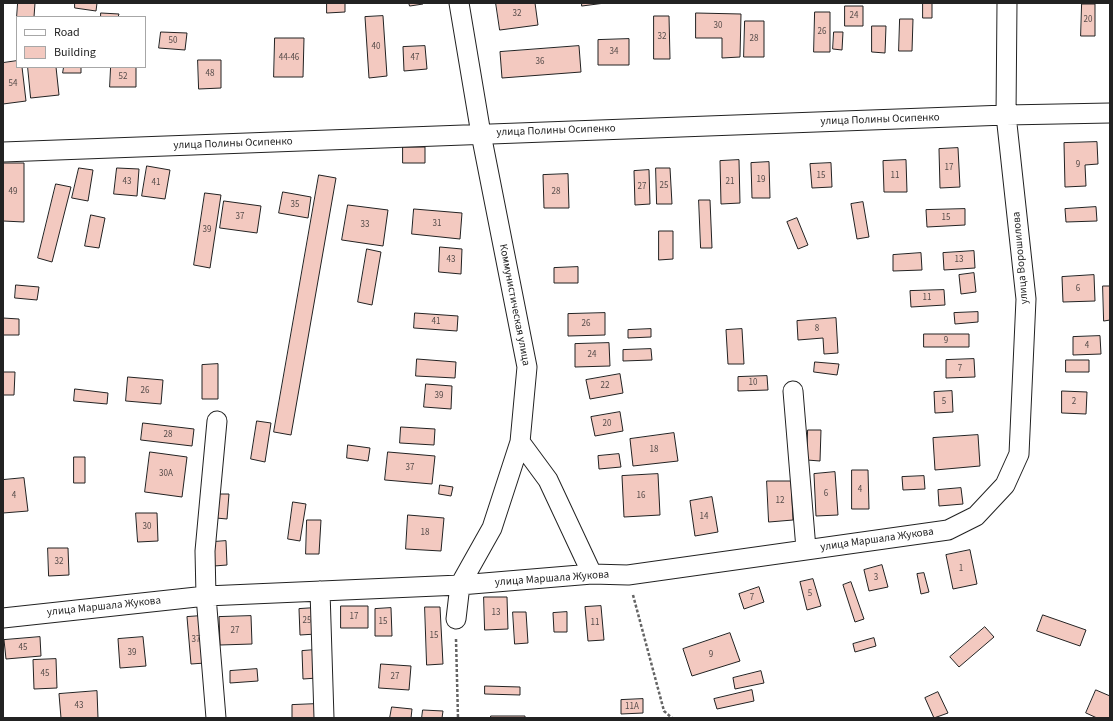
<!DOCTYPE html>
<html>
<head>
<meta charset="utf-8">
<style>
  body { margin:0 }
  #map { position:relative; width:1113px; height:721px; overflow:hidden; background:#fff; font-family:"Source Sans 3",sans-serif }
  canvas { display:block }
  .frame { position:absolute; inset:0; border:4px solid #222; pointer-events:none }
  .legend { position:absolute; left:16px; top:16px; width:130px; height:52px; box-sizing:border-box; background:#fff; border:1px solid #a7a7a7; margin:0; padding:5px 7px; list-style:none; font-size:12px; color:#222 }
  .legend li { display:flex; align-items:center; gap:8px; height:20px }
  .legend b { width:20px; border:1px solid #a7a7a7 }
</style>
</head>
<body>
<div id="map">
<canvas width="1113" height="721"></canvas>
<div class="frame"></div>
<ul class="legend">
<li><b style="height:5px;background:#fff"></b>Road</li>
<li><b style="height:11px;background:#f3c9c0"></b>Building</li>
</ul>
</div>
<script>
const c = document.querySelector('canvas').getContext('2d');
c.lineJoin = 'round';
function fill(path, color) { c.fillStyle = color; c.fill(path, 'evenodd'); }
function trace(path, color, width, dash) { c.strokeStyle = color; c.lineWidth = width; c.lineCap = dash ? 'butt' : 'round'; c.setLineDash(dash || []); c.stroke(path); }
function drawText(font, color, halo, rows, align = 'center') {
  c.font = font + ' "Source Sans 3",sans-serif'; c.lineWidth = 3; c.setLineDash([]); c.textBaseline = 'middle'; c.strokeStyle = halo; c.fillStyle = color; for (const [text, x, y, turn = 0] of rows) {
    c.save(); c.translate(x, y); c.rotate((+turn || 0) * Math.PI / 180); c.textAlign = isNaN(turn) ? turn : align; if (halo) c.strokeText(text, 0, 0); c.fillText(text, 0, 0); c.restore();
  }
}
const building = new Path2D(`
  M18,3H35L34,17H17Z
  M75,3H97L96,11L75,8Z
  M327,3H345V12L327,13Z
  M409,3H423V4L410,6Z
  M496,3H535L538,25L500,30Z
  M582,3H605L582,6Z
  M923,3H932V18H923Z
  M1082,4H1095V36H1081Z
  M845,6H863V26H845Z
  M815,12H830V52H814Z
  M101,13L119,14L118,17H101Z
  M696,13L741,14L740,57L722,58V38H696Z
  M383,16L387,76L369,78L365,17Z
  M654,16H669L670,59H654Z
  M900,19H913L912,51H899Z
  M745,21H764V57H744Z
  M872,26H886L885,53L872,52Z
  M161,32L187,33L185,50L159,48Z
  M834,32H843L842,50L833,49Z
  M275,38H304L303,77H274Z
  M629,39V65H598V40Z
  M425,46L427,69L404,71L403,47Z
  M579,46L581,72L502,78L500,52Z
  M198,60H221V88L199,89Z
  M17,61V67H22L26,101L3,104V63Z
  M28,67H56L59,95L31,98Z
  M64,67H81V73H63Z
  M111,67H136V87H110Z
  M1097,142L1098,164L1085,165L1086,186L1065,187L1064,143Z
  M403,147H425V163H403Z
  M958,148L960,187L940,188L939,149Z
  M739,160L740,203L721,204L720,161Z
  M906,160L907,192H884L883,161Z
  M769,162L770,198H752L751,163Z
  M3,163H24V222L3,221Z
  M831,163L832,187L812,188L810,164Z
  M147,166L170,170L165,199L142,196Z
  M79,168L93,170L88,201L72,198Z
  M117,168L139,169L137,196L114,194Z
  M656,168H670L672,204H657Z
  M649,170L650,204L635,205L634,171Z
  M568,174L569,208H544L543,175Z
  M319,175L336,178L291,435L274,432Z
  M56,184L71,187L52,262L38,258Z
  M283,192L311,197L308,218L279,213Z
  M205,193L221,195L210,268L194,265Z
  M699,200H710L712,248H701Z
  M224,201L261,206L257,233L220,228Z
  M863,202L869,237L857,239L851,204Z
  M348,205L388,210L383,246L342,240Z
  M1096,207L1097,221L1066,222L1065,209Z
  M414,209L462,213L460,239L412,234Z
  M965,209V225L927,227L926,210Z
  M91,215L105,218L99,248L85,246Z
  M797,218L808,245L798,249L787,222Z
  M659,231H673V259L659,260Z
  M440,247L462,249L461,274L439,272Z
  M367,249L381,252L372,305L358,302Z
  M974,251L975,268L944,270L943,253Z
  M921,253L922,270L893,271V255Z
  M578,267V283H554V268Z
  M974,273L976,292L961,294L959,275Z
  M1094,275L1095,301L1063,302L1062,277Z
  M16,285L39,287L37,300L15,298Z
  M1103,286H1110V320L1104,321Z
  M944,290L945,305L911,307L910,291Z
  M978,312V322L955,324L954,313Z
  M415,313L458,316L457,331L414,328Z
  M605,313V335L568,336V314Z
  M3,318L19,319V335H3Z
  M836,318L838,353L824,354L823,338L798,340L797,321Z
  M651,329V337L628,338V330Z
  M742,329L744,364H728L726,330Z
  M924,334H969V347H924Z
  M1100,336L1101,354L1073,355V337Z
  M609,343L610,366L575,367V344Z
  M651,349L652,360L623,361V350Z
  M417,359L456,362L455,378L416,376Z
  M974,359L975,377L946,378V360Z
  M1066,360H1089V372H1066Z
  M815,362L839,364L837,375L814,372Z
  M218,364V399H202V365Z
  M3,372H15L14,395H3Z
  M620,374L623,393L590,399L586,380Z
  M767,376L768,390L738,391V377Z
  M128,377L163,380L161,404L126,401Z
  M426,384L452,386L451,409L424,407Z
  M75,389L108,393L107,404L74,401Z
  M952,391L953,412L935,413L934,392Z
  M1062,391L1087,392L1086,414L1062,413Z
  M620,412L623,431L595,436L591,417Z
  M257,421L271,423L265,462L251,459Z
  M143,423L194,429L192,446L141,440Z
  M401,427L435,429L434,445L400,443Z
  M808,430H821L820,461L807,460Z
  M674,433L678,461L633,466L630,439Z
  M978,435L980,466L935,470L933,438Z
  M348,445L370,448L368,461L347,458Z
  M150,452L187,457L182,497L145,492Z
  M388,452L435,456L432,484L385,480Z
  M619,454L621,467L599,469L598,456Z
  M74,457H85V483H74Z
  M852,470H868L869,509H852Z
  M835,472L838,515L816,516L814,474Z
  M658,474L660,515L624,517L622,476Z
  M924,476L925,489L903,490L902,477Z
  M24,478L28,511L3,513V480Z
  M767,481H791L793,520L769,522Z
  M440,485L453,487L451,496L439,494Z
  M961,488L963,504L939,506L938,490Z
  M218,494H229L227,519L216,518Z
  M712,497L718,532L695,536L690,501Z
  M293,502L306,504L300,541L288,539Z
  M136,513H157L158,541L138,542Z
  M408,515L444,518L441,551L406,549Z
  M307,520H321L319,554H306Z
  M226,541L227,565L214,566L213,542Z
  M48,548H68L69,575L49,576Z
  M970,550L977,584L953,589L946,555Z
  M882,565L888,587L869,591L864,570Z
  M924,573L929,592L921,594L917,574Z
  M813,579L821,606L807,610L800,582Z
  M851,582L864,619L855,622L843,585Z
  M759,587L764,602L744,609L739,594Z
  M484,597H507L508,629L485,630Z
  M341,606H368V628H341Z
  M601,606L604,640L588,641L585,607Z
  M425,607H440L443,664L427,665Z
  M315,608L316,634L300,635L299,609Z
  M391,608L392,636H375V609Z
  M513,612H526L528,643L515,644Z
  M567,612V632H554L553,613Z
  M1043,615L1086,630L1080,646L1037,631Z
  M201,616L205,663L191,664L187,617Z
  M251,616L252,644L220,645L219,617Z
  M985,627L994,637L959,667L950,657Z
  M730,633L740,661L692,676L683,649Z
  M40,637L41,656L6,659L4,640Z
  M143,637L146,666L120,668L118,639Z
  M874,638L876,646L855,652L853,644Z
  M315,650L317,678L303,679L302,651Z
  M56,659L57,688L34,689L33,660Z
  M381,664L411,666L409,690L379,688Z
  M257,669L258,681L230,683V671Z
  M761,671L764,683L735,689L733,678Z
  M485,686L520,687V695L485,694Z
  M752,690L754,701L717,709L714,699Z
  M1096,690L1110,696V718H1097L1086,713Z
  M97,691L98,718H61L59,694Z
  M938,692L948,713L934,718L925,698Z
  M643,699V713L621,714V700Z
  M317,704L318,718H292V705Z
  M392,707L412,709L411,718H390Z
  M423,710L443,711L442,718H422Z
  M491,716H525V718H491Z`);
fill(building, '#f3c9c0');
trace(building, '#222', 1);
const minor = new Path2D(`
  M3,152L1006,115L1110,113
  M793,391L806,549
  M520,442L548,480L592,574
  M320,591L324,718
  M3,618L206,596L460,585L592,574L628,575L948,530L976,516L1005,485L1019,454L1026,299L1006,115L1007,3
  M456,619L460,585L492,528L520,442L527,367L481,134L459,3
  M216,718L206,596L205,551L217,421`);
trace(minor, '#222', 21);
trace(new Path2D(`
  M633,595L664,711L672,718
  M456,639L458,718`), '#646464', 2.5, [3, 2]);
trace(minor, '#fff', 19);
drawText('9px', '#564c4a', null, [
  ["32",517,14],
  ["24",854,16],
  ["20",1088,20],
  ["30",718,26],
  ["26",822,32],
  ["32",662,37],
  ["28",754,39],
  ["50",173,41],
  ["40",376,47],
  ["34",614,52],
  ["44-46",289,58],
  ["47",415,58],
  ["36",540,62],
  ["48",210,74],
  ["52",123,77],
  ["54",13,84],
  ["9",1078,165],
  ["17",949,168],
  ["15",821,176],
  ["11",895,176],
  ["19",761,180],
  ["43",127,182],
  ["21",730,182],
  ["41",156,183],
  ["25",664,186],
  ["27",642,187],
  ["49",13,192],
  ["28",556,192],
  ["35",295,205],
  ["37",240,217],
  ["15",946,218],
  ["31",437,224],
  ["33",365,225],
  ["39",207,230],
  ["43",451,260],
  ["13",959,260],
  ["6",1078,289],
  ["11",927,298],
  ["41",436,322],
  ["26",586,324],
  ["8",817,329],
  ["9",946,341],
  ["4",1087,346],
  ["24",592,355],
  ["7",960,369],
  ["10",753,383],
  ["22",605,386],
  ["26",145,391],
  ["39",439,396],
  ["5",944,402],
  ["2",1074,402],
  ["20",607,424],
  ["28",168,435],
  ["18",654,450],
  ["37",410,468],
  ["30А",166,474],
  ["4",860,490],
  ["6",826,494],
  ["4",14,496],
  ["16",641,496],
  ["12",780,501],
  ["14",704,517],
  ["30",147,527],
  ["18",425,533],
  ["32",59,562],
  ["1",961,569],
  ["3",876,578],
  ["5",810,594],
  ["7",752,598],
  ["13",496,613],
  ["17",354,617],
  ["25",307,621],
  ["15",383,622],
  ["11",595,623],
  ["27",235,631],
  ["15",434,636],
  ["37",196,640],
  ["45",23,648],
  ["39",132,653],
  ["9",711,655],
  ["45",45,674],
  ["27",395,677],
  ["43",79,706],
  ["11А",632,707]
]);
drawText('11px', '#222', '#fff', [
  ["улица Полины Осипенко",880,120,-2],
  ["улица Полины Осипенко",556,131,-2],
  ["улица Полины Осипенко",233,144,-2],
  ["улица Ворошилова",1021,258,-95],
  ["Коммунистическая улица",514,305,79],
  ["улица Маршала Жукова",877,540,-8],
  ["улица Маршала Жукова",552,579,-4],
  ["улица Маршала Жукова",104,607,-6]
]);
</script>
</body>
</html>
